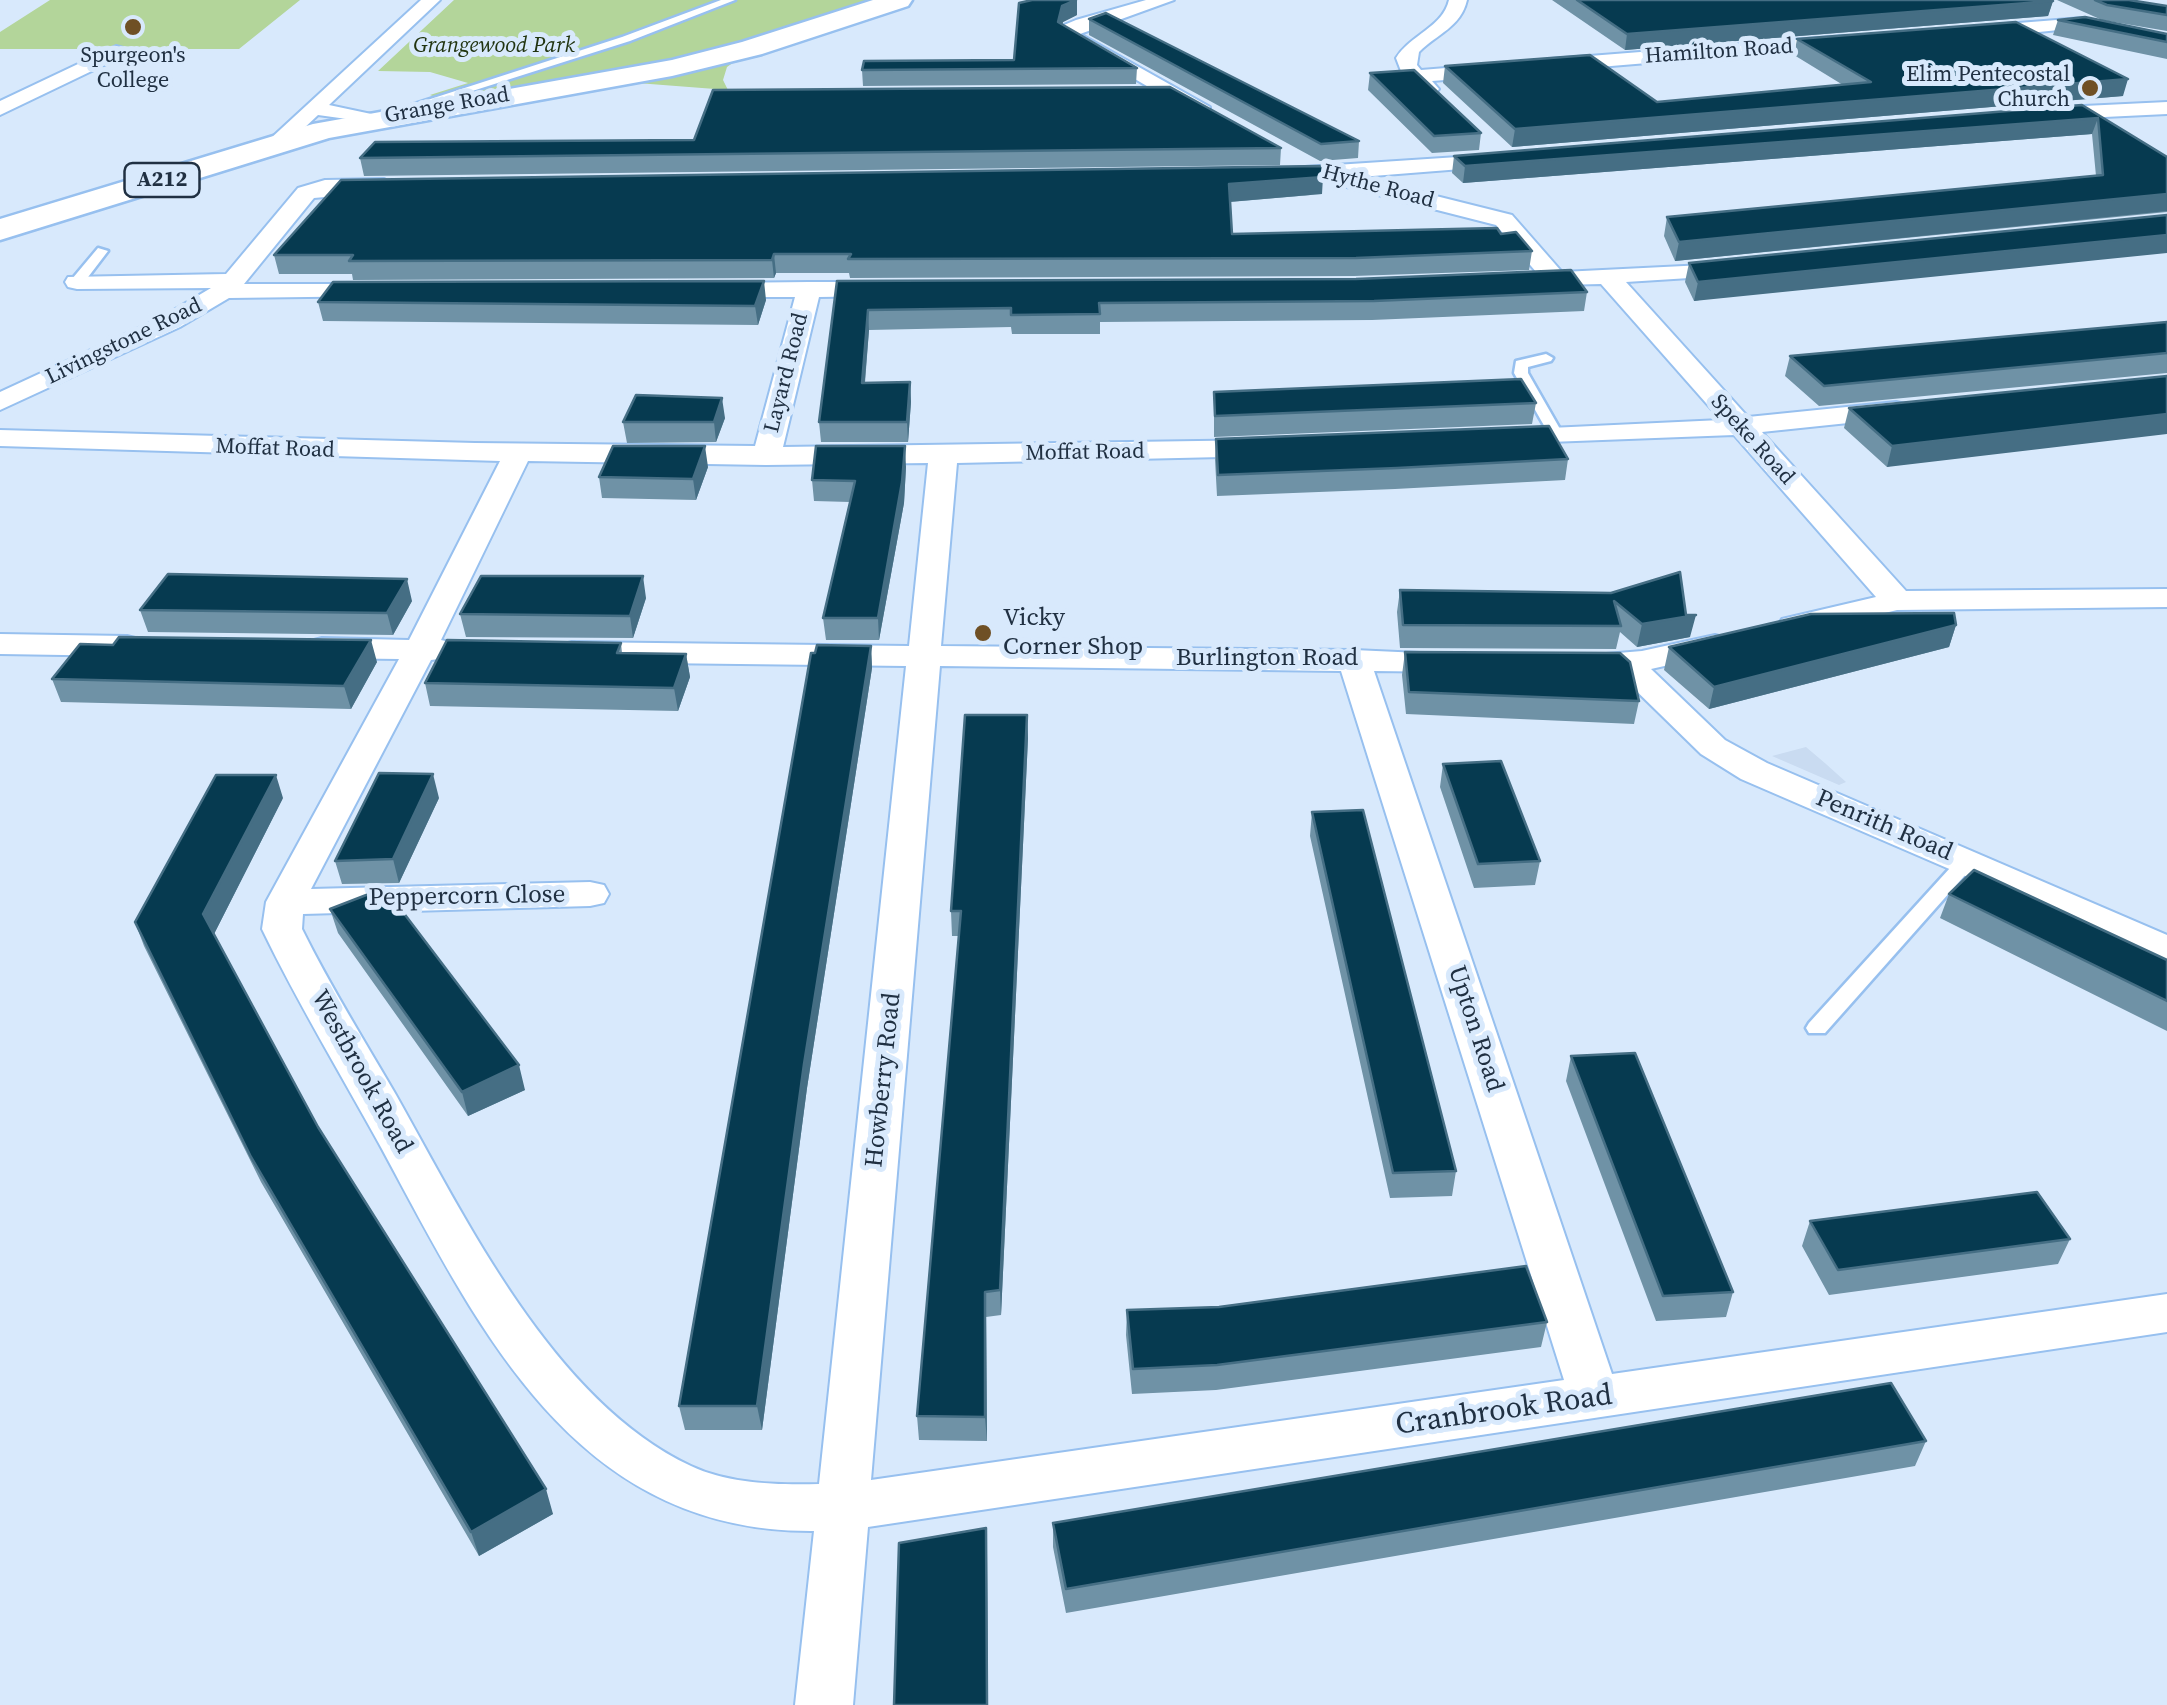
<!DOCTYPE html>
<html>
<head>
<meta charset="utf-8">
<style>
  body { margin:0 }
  canvas { display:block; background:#d8e9fc }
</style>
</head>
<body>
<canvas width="2167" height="1705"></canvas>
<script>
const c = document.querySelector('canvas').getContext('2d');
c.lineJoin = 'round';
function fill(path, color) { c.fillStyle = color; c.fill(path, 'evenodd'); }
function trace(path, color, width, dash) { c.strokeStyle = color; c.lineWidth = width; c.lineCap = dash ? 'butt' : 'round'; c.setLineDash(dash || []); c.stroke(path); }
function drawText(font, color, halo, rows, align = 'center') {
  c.font = font + ' "Source Serif 4",serif'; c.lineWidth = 10; c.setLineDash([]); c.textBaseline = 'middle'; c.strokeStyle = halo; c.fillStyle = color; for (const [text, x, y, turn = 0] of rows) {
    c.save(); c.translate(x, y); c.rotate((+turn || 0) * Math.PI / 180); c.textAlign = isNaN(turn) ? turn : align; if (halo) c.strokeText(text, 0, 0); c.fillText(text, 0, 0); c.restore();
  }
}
fill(new Path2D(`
  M1806,747L1826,764L1846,782L1839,785L1772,756Z`), '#c9dbf1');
fill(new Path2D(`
  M50,0H300L239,49H0V32Z
  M454,0H891C744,51 593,76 440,99L430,95L468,83L430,72L378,71Z
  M741,57L727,67L723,80L728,90L611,81Z`), '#b3d59a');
const service = new Path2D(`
  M721,0H735L630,41L384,119L375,117L622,37Z
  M98,248L108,251L82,285H72V279Z
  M1546,354L1553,358L1551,361L1528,367V373L1564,436L1557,440L1550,436L1514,373L1516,361Z
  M1967,855L1977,861L1974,865L1825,1033H1809L1806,1028L1809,1023L1960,857Z`);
const minor = new Path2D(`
  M421,0H440L329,105L376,115V123L318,115L283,148H269L265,144L269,140Z
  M1146,0H1174L1080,34L1210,107V115H1196L1062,36L1064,25L1076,20Z
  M1449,0H1467C1461,27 1437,34 1419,52L1417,65L1421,70L1496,64L1506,70L1496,76L1432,81L1439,89L1436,93H1422L1401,71L1396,58C1410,35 1443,27 1449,0Z
  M2082,18L2088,19V27L1980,38L1971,32L1980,26Z
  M1845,36L1854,42L1852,46L1551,71L1541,65L1551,59Z
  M116,46L123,48V56L0,115V101Z
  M2167,102V114L2042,120L2032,114L2042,108Z
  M1504,154L1515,160L1512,165L1360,177L1512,215L1562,272L1745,263L1749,268L1737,275L1626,282L1748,417L1896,402L1906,404L1910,410L1896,418L1762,432L1906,591L2167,589V607L1897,610L1793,636L1782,633L1777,626L1782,619L1876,597L1734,435L1497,444L1493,438L1497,432L1507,430L1721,420L1601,284L1518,286L1515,281L1518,276L1537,273L1496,225L1343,186L1342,178L1274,183L1263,176L1274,169Z
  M384,179L395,186L392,191L314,198L244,284H378L387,286L390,291L387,296L229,298L180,327L0,410V392L162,317L211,288L77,289L68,287L65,282L68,277L226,274L298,188L325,180Z
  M809,282H888L900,289L888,296L819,297L783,447L1267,440L1281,448L1267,456L957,463L941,646L1354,650L1464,655L1469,662L1464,669L1452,672L1374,671L1612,1374L2167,1294V1332L868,1527L853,1705H795L814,1531C576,1533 480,1331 382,1149C342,1076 298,1004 262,929L266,902L399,659L322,658L310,655L306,648L310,641L322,638L409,640L500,461L0,446V430L475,443L755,446L795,297H718L706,290L718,283ZM528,461L766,465L928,463L909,646L572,642L560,645L556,652L560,659L572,662L906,666L819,1484C778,1485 729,1484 691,1466C554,1402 467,1221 396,1095C364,1040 330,986 302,929L303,914L590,906L604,903L609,894L604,885L590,882L311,889L431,660L454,657L458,650L454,643L441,640ZM940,666L1341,671L1564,1380L871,1480Z
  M0,634L127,636L139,639L143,646L139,653L127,656L0,654Z
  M1715,635L1727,638L1731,645L1727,652L1651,669L1725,740L1767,763L2167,935V963L1741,779L1701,754L1617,672L1570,671L1565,664L1570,657L1642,651Z`);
const primary = new Path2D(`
  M873,0H912L908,6L762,54L672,76L329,138L0,240V219L313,124L672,60L742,42Z`);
trace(service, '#97c0ef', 5);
trace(minor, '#97c0ef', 4);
trace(primary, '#97c0ef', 5);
fill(service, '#fff');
fill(minor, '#fff');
fill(primary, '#fff');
fill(new Path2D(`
  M1552,0H2051L2053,1L2048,16L1625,50Z
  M2057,0H2129L2167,6V31L2102,20Z
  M1019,3L1077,15L1063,22L1062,24L1137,68L1136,84L863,86L862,70L1014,60Z
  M1089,19L1359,141L1358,158L1320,161L1089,35Z
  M2058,20L2167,34V59L2053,35Z
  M1797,39L2123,96L1512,147L1443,83L1445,66L1657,102L1843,85L1794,55Z
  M1370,73L1481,133L1479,150L1432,153L1368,90Z
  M2082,105L2167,157V212L1675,261L1664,236L1667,217L2096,176L2092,134L1463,183L1452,173L1454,156Z
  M694,140L1281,148L1280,165L364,176L360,158Z
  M1322,194L1230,202L1232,234H1501L1532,251L1529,270L1354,276L850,278L849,273H776L774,278L353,280L352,274H279L274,255Z
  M2167,215L1694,301L1685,282L1689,263Z
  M837,281L1587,292L1584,311L1372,320L1100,322V334H1012L1011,327L869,330L865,383L910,382L911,402L908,442H821L819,422Z
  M766,300L758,325L323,321L318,302Z
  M2167,322V373L1819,406L1785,376L1790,356Z
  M2167,376L1887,467L1844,428L1849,408Z
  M1214,392L1536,403L1532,424L1214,437Z
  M725,418L716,442L627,443L623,422Z
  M1216,439L1568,459L1565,480L1395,489L1217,496L1215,460Z
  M708,467L696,500L602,498L599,477Z
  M906,467L904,503L879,640H826L823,618L850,502L814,501L812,480Z
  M1400,590L1611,593L1686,615L1690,637L1637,647L1620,632L1616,649L1400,648L1397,612Z
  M646,598L633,638L466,637L460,614Z
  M412,601L393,635L148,632L140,610Z
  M1956,625L1949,647L1709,709L1664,670L1669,647Z
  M621,643L622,653L686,654L690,677L678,711L430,706L425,683Z
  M113,645L377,662L351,709L61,702L52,679Z
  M871,646L872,668L807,1088L762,1430H685L679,1406Z
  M1405,652L1639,701L1634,724L1406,714L1402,675Z
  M1027,715L1028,738L1001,1315L986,1317L987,1441L919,1440L917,1416L959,936H952L951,911Z
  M1443,764L1540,861L1535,885L1474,888L1440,787Z
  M283,798L214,934L318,1127L553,1514L479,1556L261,1182L144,946L135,922Z
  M439,798L399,883L342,884L335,861Z
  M1312,812L1456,1171L1452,1196L1390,1198L1310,836Z
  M1949,894L2167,960V1031L1940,918Z
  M330,909L525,1090L468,1116L338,933Z
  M1571,1056L1733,1292L1726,1317L1656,1321L1566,1081Z
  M1810,1221L2070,1239L2058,1264L1829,1295L1802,1246Z
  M1127,1310L1547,1322L1541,1347L1216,1390L1132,1394L1126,1335Z
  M1926,1441L1915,1466L1066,1613L1053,1547V1523Z`), '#6f92a6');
fill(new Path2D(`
  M1077,0V15L1063,22L1059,38L1058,22L1062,6Z
  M2053,1L2048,16L1625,50L1627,34Z
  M2128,79L2123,96L1512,147L1515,129Z
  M2098,118L2092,134L1463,183L1465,166Z
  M1323,177L1322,194L1228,202L1229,184Z
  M2167,194V211L1675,261L1679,242Z
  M2167,235V253L1694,301L1698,282Z
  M774,254L776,273L774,278L772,260Z
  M764,281L766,300L758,325L755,306Z
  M868,310L869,330L863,403L862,383Z
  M910,382L911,402L908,442L907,422Z
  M722,398L725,418L716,442L714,422Z
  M2167,414V434L1887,467L1892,446Z
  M705,446L708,467L696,500L693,479Z
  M905,446L906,467L904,503L879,640L878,618Z
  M643,576L646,598L633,638L630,616Z
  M407,579L412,601L393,635L387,613Z
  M1696,615L1690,637L1637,647L1642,624Z
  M1956,625L1949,647L1709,709L1714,687Z
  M371,640L377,662L351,709L344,686Z
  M871,646L872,668L807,1088L762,1430L757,1406L804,1064Z
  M686,654L690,677L678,711L674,688Z
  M1027,715L1028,738L1001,1315L1000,1290Z
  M433,774L439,798L399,883L393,859Z
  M276,775L283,798L212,938L203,914Z
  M519,1065L525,1090L468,1116L462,1092Z
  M985,1292L986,1317L987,1441L985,1417Z
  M546,1489L553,1514L479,1556L471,1532Z
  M986,1528L987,1553L988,1705H987Z`), '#456e84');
const building = new Path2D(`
  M1032,0H1076L1062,6L1058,22L1137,68L862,70L864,61L1014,60L1019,3Z
  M1577,0H2051L2053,1L1627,34Z
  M2095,0H2129L2167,6V15L2107,5Z
  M1106,13L1359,141L1321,144L1089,19Z
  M2085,17L2167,34V42L2058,20Z
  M2016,22L2128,79L1515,129L1445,66L1590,55L1657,102L1871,82L1797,39Z
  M1414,70L1481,133L1434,136L1370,73Z
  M1170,87L1281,148L360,158L375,142L694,140L713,90Z
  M2082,105L2167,157V194L1679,242L1667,217L2103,175L2098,118L1465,166L1454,156Z
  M1322,166L1323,177L1229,184L1232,234L1497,228L1501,234L1516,232L1532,251L1356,258L848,259L851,254H774L772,260L349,261L353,255H274L341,180Z
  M2167,215V235L1698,282L1689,263Z
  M1571,270L1587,292L1374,301L1099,303L1100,314L1011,315V308L868,310L862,383L910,382L907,422H819L837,281L1356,279Z
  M764,281L755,306L318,302L333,282Z
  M2167,322V353L1824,386L1790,356Z
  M2167,376V414L1892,446L1849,408Z
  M1521,379L1536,403L1215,416L1214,392Z
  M636,395L722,398L714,422H623Z
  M1549,426L1568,459L1397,468L1218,475L1216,439Z
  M613,446H705L693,479L599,477Z
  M816,446H905L902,482L878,618H823L855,481L812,480Z
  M1680,572L1686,615H1696L1642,624L1614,601L1621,626L1403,625L1400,590L1611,593Z
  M168,574L407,579L387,613L140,610Z
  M481,576H643L630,616L460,614Z
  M1954,613L1956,625L1714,687L1669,647L1811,614Z
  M119,637L371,640L344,686L52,679L80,644L113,645Z
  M447,640L621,643L617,653L686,654L674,688L425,683Z
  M817,645L871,646L804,1064L757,1406H679L811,653H815Z
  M1405,652L1620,653L1630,662L1639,701L1409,692Z
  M965,715H1027L1000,1290L985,1292V1417L917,1416L961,911H951Z
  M1501,761L1540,861L1478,864L1443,764Z
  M379,773L433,774L393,859L335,861Z
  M216,775H276L203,914L318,1127L546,1489L471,1532L251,1157L135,922Z
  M1363,810L1456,1171L1393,1173L1312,812Z
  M1974,870L2167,960V1001L1949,894Z
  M387,891L519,1065L462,1092L330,909L374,892Z
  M1635,1053L1733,1292L1663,1296L1571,1056Z
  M2037,1192L2070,1239L1838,1270L1810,1221Z
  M1526,1266L1547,1322L1217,1365L1133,1369L1127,1310L1219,1307Z
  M1891,1383L1926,1441L1066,1589L1053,1523Z
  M986,1528L987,1705H894L899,1543Z`);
fill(building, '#063a50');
trace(building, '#456e84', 2.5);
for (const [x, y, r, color] of [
  [133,27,10,"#6f5025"],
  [2090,88,10,"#6f5025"],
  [983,633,10,"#6f5025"]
]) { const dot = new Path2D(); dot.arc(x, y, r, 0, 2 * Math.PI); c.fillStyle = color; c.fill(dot); trace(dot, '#d8e9fc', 4); }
drawText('italic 22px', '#213410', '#d8e9fc', [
  ["Grangewood Park",494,46]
]);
drawText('22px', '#203042', '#d8e9fc', [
  ["Hamilton Road",1719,52,-4],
  ["Grange Road",447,106,-10],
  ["Hythe Road",1378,187,15],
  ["Livingstone Road",124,342,-26],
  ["Layard Road",787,373,-76],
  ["Speke Road",1752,440,48],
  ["Moffat Road",275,449,2],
  ["Moffat Road",1085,453,-1]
]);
drawText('22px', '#203042', '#d8e9fc', [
  ["Spurgeon's",133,56],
  ["College",133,81],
  ["Elim Pentecostal",2070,75,"right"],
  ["Church",2070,100,"right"]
]);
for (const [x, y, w] of [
  [162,180,75]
]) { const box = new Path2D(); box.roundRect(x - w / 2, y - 17, w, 34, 8); c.fillStyle = '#d8e9fc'; c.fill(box); trace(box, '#203042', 2.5); }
drawText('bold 22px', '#203042', null, [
  ["A212",162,180]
]);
drawText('25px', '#203042', '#d8e9fc', [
  ["Vicky",1003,619],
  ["Corner Shop",1003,648]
], 'left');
drawText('25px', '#203042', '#d8e9fc', [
  ["Burlington Road",1267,659],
  ["Penrith Road",1884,826,23],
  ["Peppercorn Close",467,897,-1],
  ["Upton Road",1475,1029,72],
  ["Westbrook Road",361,1072,61],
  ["Howberry Road",884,1080,-84]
]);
drawText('30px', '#203042', '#d8e9fc', [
  ["Cranbrook Road",1504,1411,-8]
]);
</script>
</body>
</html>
